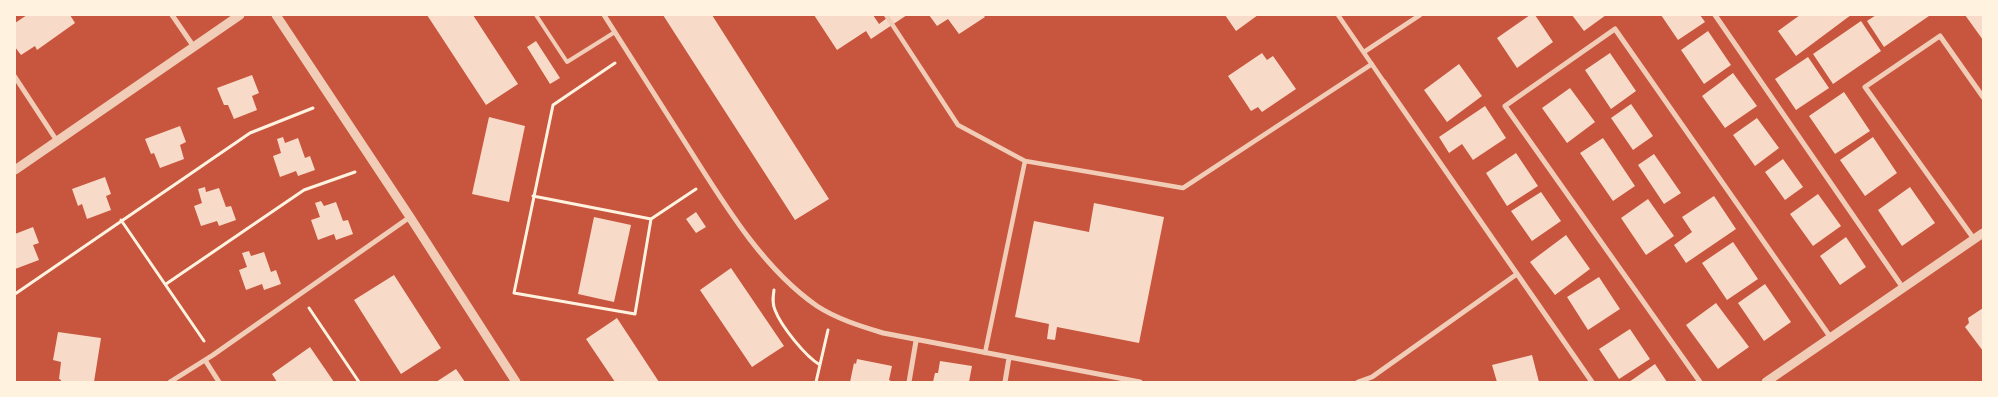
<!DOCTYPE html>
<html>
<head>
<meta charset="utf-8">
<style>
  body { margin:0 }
  #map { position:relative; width:1998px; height:397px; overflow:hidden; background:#c8553d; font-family:"Sofia Sans Condensed",sans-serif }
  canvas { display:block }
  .frame { position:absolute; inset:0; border:16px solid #fff3e0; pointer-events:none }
</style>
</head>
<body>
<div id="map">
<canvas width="1998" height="397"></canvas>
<div class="frame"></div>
</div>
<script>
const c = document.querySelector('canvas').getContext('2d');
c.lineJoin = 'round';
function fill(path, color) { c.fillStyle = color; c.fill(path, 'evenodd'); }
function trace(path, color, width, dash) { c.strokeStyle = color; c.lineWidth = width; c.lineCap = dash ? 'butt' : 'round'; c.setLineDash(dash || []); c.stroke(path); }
fill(new Path2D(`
  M27,15H70L75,23L37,50L35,46L21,55L15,47V23Z
  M427,15H473L518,84L486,105Z
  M663,15H712L829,199L795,220Z
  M814,15H873L879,24L891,15H907L871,39L866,31L837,50Z
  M929,15H983L985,17L959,34L948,19L937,26Z
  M1225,15H1258L1236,31Z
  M1530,15H1535L1553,42L1517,68L1497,38Z
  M1572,15H1606L1584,31Z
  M1661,15H1700L1705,22L1678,40Z
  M1800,15H1851L1796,56L1778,31Z
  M1876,15H1928L1929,16L1884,47L1867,21Z
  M1965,15H1983V40Z
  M1861,21L1881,51L1833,84L1813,54Z
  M1708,31L1731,65L1704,84L1681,50Z
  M536,41L560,78L550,84L527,47Z
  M1262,53L1267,60L1273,56L1296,89L1262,112L1258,107L1251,111L1228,76Z
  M1610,53L1636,91L1611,109L1585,70Z
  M1808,57L1829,88L1796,110L1775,79Z
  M1459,64L1482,96L1447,122L1424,90Z
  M1733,73L1757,106L1725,128L1702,96Z
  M252,75L259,93L252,96L257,110L234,119L228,105H224L217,88Z
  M1570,88L1595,122L1567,143L1542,108Z
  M1844,92L1870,131L1835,154L1809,116Z
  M1631,104L1653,136L1633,150L1611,118Z
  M1485,106L1506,138L1473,160L1462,144L1449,153L1439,137Z
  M489,117L525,126L509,202L472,194Z
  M1757,118L1779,148L1755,166L1733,135Z
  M180,126L186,142L180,145L184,159L160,168L154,153L151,154L145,139Z
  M283,137L285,143L298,138L305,158L310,156L315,170L298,176L296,171L280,177L273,156L281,153L277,139Z
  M1873,137L1897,173L1865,196L1840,160Z
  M1603,138L1635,186L1613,201L1580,153Z
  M1516,153L1538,186L1507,206L1486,173Z
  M1654,154L1681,193L1664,204L1638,165Z
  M1783,159L1803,187L1785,200L1765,172Z
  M105,177L111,194L106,196L111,210L87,219L82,204L78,206L72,189Z
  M205,187L206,192L219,188L226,207L231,206L236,220L219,226L217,221L201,226L194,206L202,203L198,189Z
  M1910,187L1935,223L1902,246L1878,210Z
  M1541,192L1561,221L1532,241L1511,211Z
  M1818,194L1841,226L1813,246L1790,214Z
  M1714,196L1736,229L1686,263L1674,245L1692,232L1682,217Z
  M1648,199L1674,236L1646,255L1621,218Z
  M321,201L324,206L336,202L343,221L348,220L353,234L336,240L334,234L318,240L311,220L320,217L315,203Z
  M1094,203L1164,217L1139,343L1057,327L1055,340L1047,339L1049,324L1015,317L1034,221L1089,232Z
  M696,212L706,227L696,233L686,219Z
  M594,217L631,225L614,302L578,294Z
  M33,227L39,243L33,245L39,260L15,269V234Z
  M1566,235L1590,269L1555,295L1530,262Z
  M1846,237L1866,267L1840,285L1820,256Z
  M1733,242L1758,279L1727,300L1702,263Z
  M249,251L251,256L264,252L271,272L276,270L281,284L264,290L262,284L246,290L239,270L247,267L242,253Z
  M731,268L784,346L752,367L700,290Z
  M394,275L441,348L401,374L354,300Z
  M1599,277L1620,309L1588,330L1567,297Z
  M1765,284L1791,322L1764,341L1738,303Z
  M1716,303L1749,347L1718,369L1686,325Z
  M1983,308V351L1965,327L1969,323L1968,318Z
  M617,318L659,382H615L586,339Z
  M1630,329L1650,359L1619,379L1599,349Z
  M58,332L101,338L94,382H61V380L59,379L61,362L53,360Z
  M310,347L334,382H277L272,374Z
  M1532,355L1539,382H1497L1492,365Z
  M857,359L892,366L889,380L893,382H850L854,363L856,364Z
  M940,361L972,366L969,382H933L935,373H938Z
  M1655,364L1667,382H1629Z
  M456,369L465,382H436Z`), '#f7dbc8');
trace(new Path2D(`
  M615,63L553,105L514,293L635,314L651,219L696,189
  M533,196L651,219
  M121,220L204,341
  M166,284L304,190L355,172
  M774,290C773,297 772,303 775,310C781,326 805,356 820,365
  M15,294L250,133L313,108
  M309,308L359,382
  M816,382L828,330`), '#fff3e0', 3);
trace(new Path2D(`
  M536,15L567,62L615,32`), '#f1ccb7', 4);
trace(new Path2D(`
  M886,15L958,125L1025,161
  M1338,15L1384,82
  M1364,52L1420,15
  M985,353L1025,161L1183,188L1372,64`), '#f1ccb7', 4.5);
trace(new Path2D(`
  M172,15L194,47
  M604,15C632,59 660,103 688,147C723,202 762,268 817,306C837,319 860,326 883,333L1140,382
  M1715,15L1903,288
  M15,77L57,141
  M1384,82L1592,382
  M1974,239L1865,87L1940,36L1983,97
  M205,360L219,382
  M170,382L213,355L410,217
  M909,382L916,341
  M1005,382L1009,358
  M1358,382L1372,377L1517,274
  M1700,382L1505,106L1615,29L1831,338`), '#f1ccb7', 5);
trace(new Path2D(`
  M276,15L410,217L516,382
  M15,170L240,15
  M1766,382L1983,233`), '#f1ccb7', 9);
</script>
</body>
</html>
